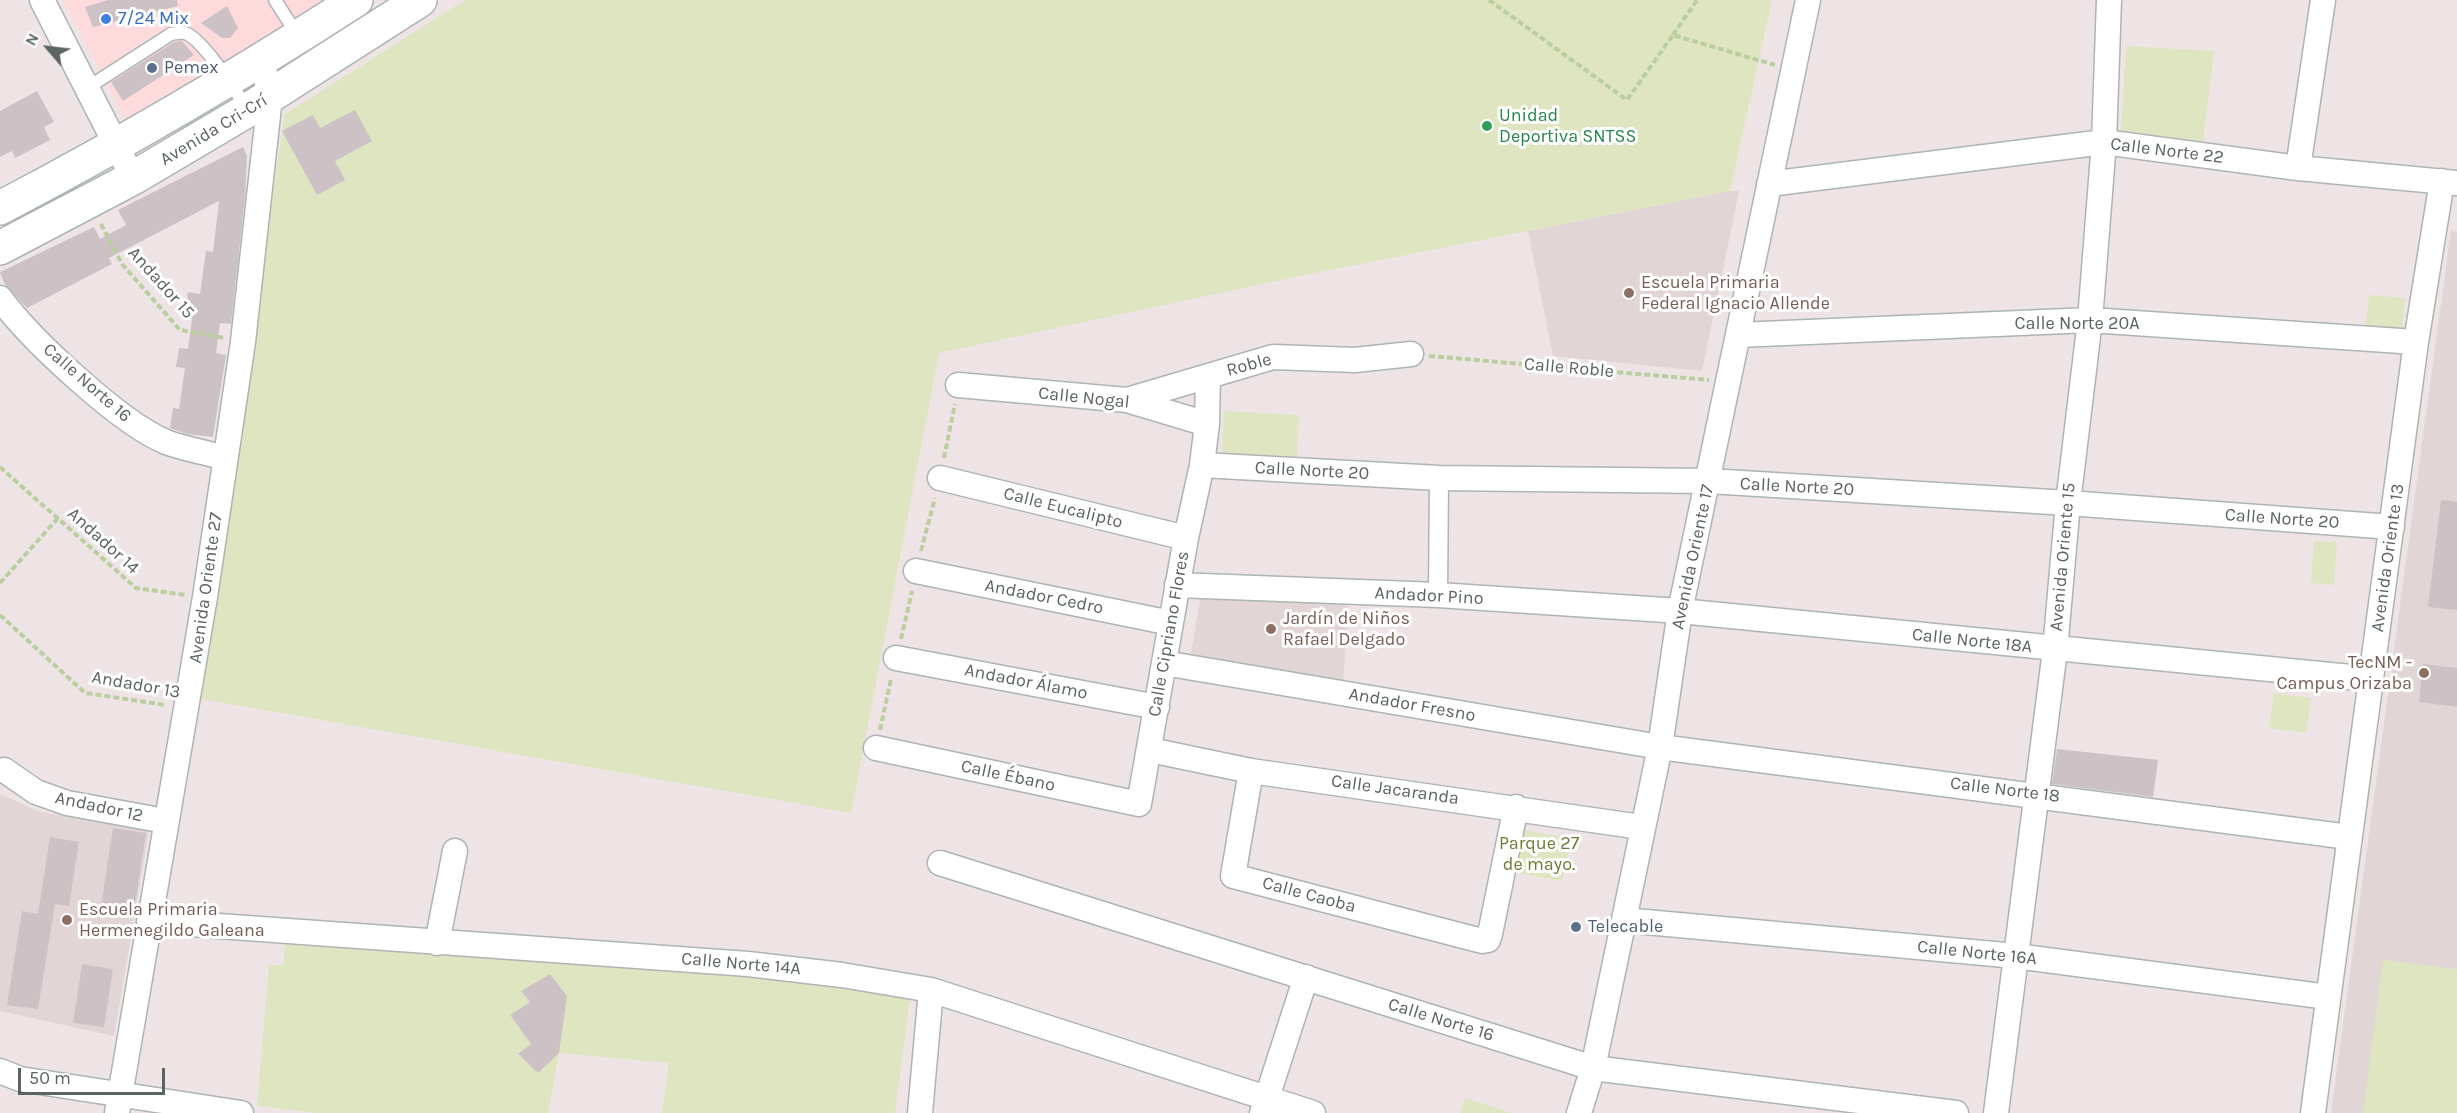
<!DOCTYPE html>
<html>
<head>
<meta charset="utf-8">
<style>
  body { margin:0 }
  #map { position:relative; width:2457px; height:1113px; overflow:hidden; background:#eee4e5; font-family:Karla,sans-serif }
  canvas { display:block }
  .north { position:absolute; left:18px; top:18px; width:60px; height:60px; -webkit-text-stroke:4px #fff; paint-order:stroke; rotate:298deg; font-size:16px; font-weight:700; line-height:24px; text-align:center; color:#5c6462 }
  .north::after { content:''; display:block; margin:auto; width:21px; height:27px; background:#5c6462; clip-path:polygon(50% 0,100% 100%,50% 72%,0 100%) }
  .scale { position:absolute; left:18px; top:1068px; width:147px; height:27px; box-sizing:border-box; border:3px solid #5c6462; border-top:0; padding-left:8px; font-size:18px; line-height:21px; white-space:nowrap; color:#5c6462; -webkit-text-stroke:4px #fff; paint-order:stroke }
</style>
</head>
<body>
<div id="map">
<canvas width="2457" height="1113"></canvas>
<div class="north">N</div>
<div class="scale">50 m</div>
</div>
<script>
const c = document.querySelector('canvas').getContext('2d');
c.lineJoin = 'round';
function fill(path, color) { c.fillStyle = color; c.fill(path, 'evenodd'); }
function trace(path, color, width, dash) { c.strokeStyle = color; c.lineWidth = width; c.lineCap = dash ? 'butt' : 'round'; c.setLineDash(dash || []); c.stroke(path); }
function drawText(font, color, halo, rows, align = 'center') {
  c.font = font + ' Karla,sans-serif'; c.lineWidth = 6; c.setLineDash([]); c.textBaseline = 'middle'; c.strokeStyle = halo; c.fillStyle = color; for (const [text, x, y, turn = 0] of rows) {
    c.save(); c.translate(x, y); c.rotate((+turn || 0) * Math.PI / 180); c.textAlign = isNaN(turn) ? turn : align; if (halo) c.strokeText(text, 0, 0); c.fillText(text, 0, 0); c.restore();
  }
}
fill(new Path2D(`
  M63,0H329L129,126Z`), '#fddbdd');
fill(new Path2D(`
  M1730,191H1739L1702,371L1553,356L1528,231Z
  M2451,231L2457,232V1113H2331Z
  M1201,594L1349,599L1343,684L1190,660Z
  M0,794L40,812L149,830L114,1036L0,1011Z`), '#e1d5d6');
fill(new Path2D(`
  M465,0H1772L1730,191L1310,274L939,353L851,813L196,698L285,114Z
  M2126,46L2214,51L2203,141L2121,131Z
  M2369,295L2405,298L2402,329L2366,325Z
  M1224,411L1299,415L1297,457L1222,453Z
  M2314,541L2337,542L2334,585L2311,583Z
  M2274,693L2311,698L2306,733L2269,728Z
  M1522,830L1572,838L1562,881L1512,872Z
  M285,944L815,981L910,998L895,1113H662L669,1063L559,1053L548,1113H317L257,1106L269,965H284ZM530,1002L559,1052L538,1072L519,1055L531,1044L510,1015Z
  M2383,960L2457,969V1113H2363Z
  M1465,1098L1512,1113H1460Z`), '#dfe5c1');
fill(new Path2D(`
  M108,0H177L178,6L93,27L85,7Z
  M227,6L238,28L230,38H222L201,23Z
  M182,41L194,55L123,101L111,82L174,42Z
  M37,91L54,122L44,127L50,140L15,158L12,151L0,157V111Z
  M355,110L372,141L335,161L345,180L317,195L282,131L313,115L320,128Z
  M243,147L247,156L245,197L231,324L220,323L216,353L226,355L213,437L187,434L170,428L173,408L179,409L185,368L176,367L179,348L188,349L192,319H185L188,292L200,294L206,251L213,252L219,201L109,258L112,264L27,308L5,285L0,272L94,227L100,239L126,225L118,210Z
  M2441,500L2457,502V610L2428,607Z
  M2423,664L2457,668V707L2419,702Z
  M2057,749L2158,760L2153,797L2052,784Z
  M113,828L146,833L134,912L101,907Z
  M50,837L79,842L69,906L55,904L38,1009L7,1005L22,911L38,914Z
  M82,964L113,969L104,1027L73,1023Z
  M550,974L567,996L559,1053L538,1073L518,1054L531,1044L510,1015L530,1002L521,991Z`), '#ccc2c5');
const service = new Path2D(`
  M275,0L298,36
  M87,88L171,34C176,33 180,32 185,33C203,39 237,93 248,110`);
const pedestrian = new Path2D(`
  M1438,595L1439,478`);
const minor = new Path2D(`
  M42,0L133,178
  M2298,168L2323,0
  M1769,184L2104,142L2298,168L2457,183
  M0,298C30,339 120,423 166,442C184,449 205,452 224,458
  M1738,335L2090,320L2416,342
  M958,385L1127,400L1207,424
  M1127,400L1273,357L1355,360L1411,354
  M1202,465L1439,478L1709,481L2068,503L2392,527
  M940,478L1186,538
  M916,571L1171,623
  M1177,585L1438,595L1680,611L2371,679
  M896,658L1157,707
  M1164,663L1660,747L2349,837
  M876,748L1139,804L1186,538L1202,465L1207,424L1208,377
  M1150,750L1251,771L1641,827
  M4,770L36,792L67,803L165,821
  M1251,771L1233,876L1482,941L1488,940L1490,934L1516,807
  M940,863L1593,1068L1956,1113
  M1624,920L2016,956L2328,997
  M149,921L748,964L842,975L931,990L1313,1113
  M437,943L455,851
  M0,1071L20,1079L241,1113
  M117,1113L205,597L243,342L270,97L262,60
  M920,1113L931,990
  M1262,1113L1306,977
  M1579,1113L1593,1068L1660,747L1680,611L1808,0
  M1996,1113L2055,650L2068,503L2090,320L2104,142L2109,0
  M2313,1113L2416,342L2442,181`);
const secondary = new Path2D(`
  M0,208C122,144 240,75 356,0
  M0,248L133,178L248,110L420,0`);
trace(service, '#adb4b3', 15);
trace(pedestrian, '#adb4b3', 21);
trace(minor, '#adb4b3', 27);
trace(secondary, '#acb4b2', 36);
trace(new Path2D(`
  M1489,0L1627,100L1673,35L1775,65
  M1673,35L1697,0
  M101,224L122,264L180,330L225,338
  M1429,356L1709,380
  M944,458L955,404
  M0,467L136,588L186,595
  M921,551L935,498
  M0,583L58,518
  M0,615L85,693L166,705
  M901,639L912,591
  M880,730L891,679`), '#bacea0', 4, [6, 3]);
trace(service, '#fff', 12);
trace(pedestrian, '#fff', 18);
trace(minor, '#fff', 24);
trace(secondary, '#fff', 33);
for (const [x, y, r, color] of [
  [106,19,6,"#3f7fe0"],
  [152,68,6,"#5c6f8a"],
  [1487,126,6,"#2e9e5b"],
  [1629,293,6,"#8d6e63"],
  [1271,629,6,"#8d6e63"],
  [2424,673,6,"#8d6e63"],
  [67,920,6,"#8d6e63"],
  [1576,927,6,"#5c6f8a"]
]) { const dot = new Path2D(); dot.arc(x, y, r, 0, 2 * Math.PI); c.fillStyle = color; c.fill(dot); trace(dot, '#fff', 2); }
drawText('18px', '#366cbe', '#fff', [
  ["7/24 Mix",118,19]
], 'left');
drawText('18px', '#4e5e75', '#fff', [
  ["Pemex",164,68],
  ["Telecable",1588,927]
], 'left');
drawText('18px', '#27864d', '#fff', [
  ["Unidad",1499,116],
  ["Deportiva SNTSS",1499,137]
], 'left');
drawText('18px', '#5c6462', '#fff', [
  ["Avenida Cri-Crí",214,130,-31],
  ["Calle Norte 22",2167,151,7],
  ["Andador 15",161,283,48],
  ["Calle Norte 20A",2077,324],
  ["Roble",1249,365,-15],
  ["Calle Roble",1569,368,5],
  ["Calle Norte 16",87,383,41],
  ["Calle Nogal",1084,398,6],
  ["Calle Norte 20",1312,471,3],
  ["Calle Norte 20",1797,487,3],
  ["Calle Eucalipto",1063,508,14],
  ["Calle Norte 20",2282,519,4],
  ["Andador 14",103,541,42],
  ["Avenida Oriente 17",1693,557,-78],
  ["Avenida Oriente 15",2063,557,-85],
  ["Avenida Oriente 13",2388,558,-82],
  ["Avenida Oriente 27",206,588,-82],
  ["Andador Pino",1429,596,3],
  ["Andador Cedro",1044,597,11],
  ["Calle Cipriano Flores",1169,634,-80],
  ["Calle Norte 18A",1972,641,6],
  ["Andador Álamo",1026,682,11],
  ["Andador 13",136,685,10],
  ["Andador Fresno",1412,705,10],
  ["Calle Ébano",1008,776,12],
  ["Calle Jacaranda",1395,790,8],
  ["Calle Norte 18",2005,790,7],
  ["Andador 12",99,807,12],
  ["Calle Caoba",1309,895,15],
  ["Calle Norte 16A",1977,953,6],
  ["Calle Norte 14A",741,964,5],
  ["Calle Norte 16",1441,1020,17]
]);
drawText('18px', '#785e54', '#fff', [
  ["Escuela Primaria",1641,283],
  ["Federal Ignacio Allende",1641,304],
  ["Jardín de Niños",1283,619],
  ["Rafael Delgado",1283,640],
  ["TecNM -",2412,663,"right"],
  ["Campus Orizaba",2412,684,"right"],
  ["Escuela Primaria",79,910],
  ["Hermenegildo Galeana",79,931]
], 'left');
drawText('18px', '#6d7b34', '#fff', [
  ["Parque 27",1539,844],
  ["de mayo.",1539,865]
]);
</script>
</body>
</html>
